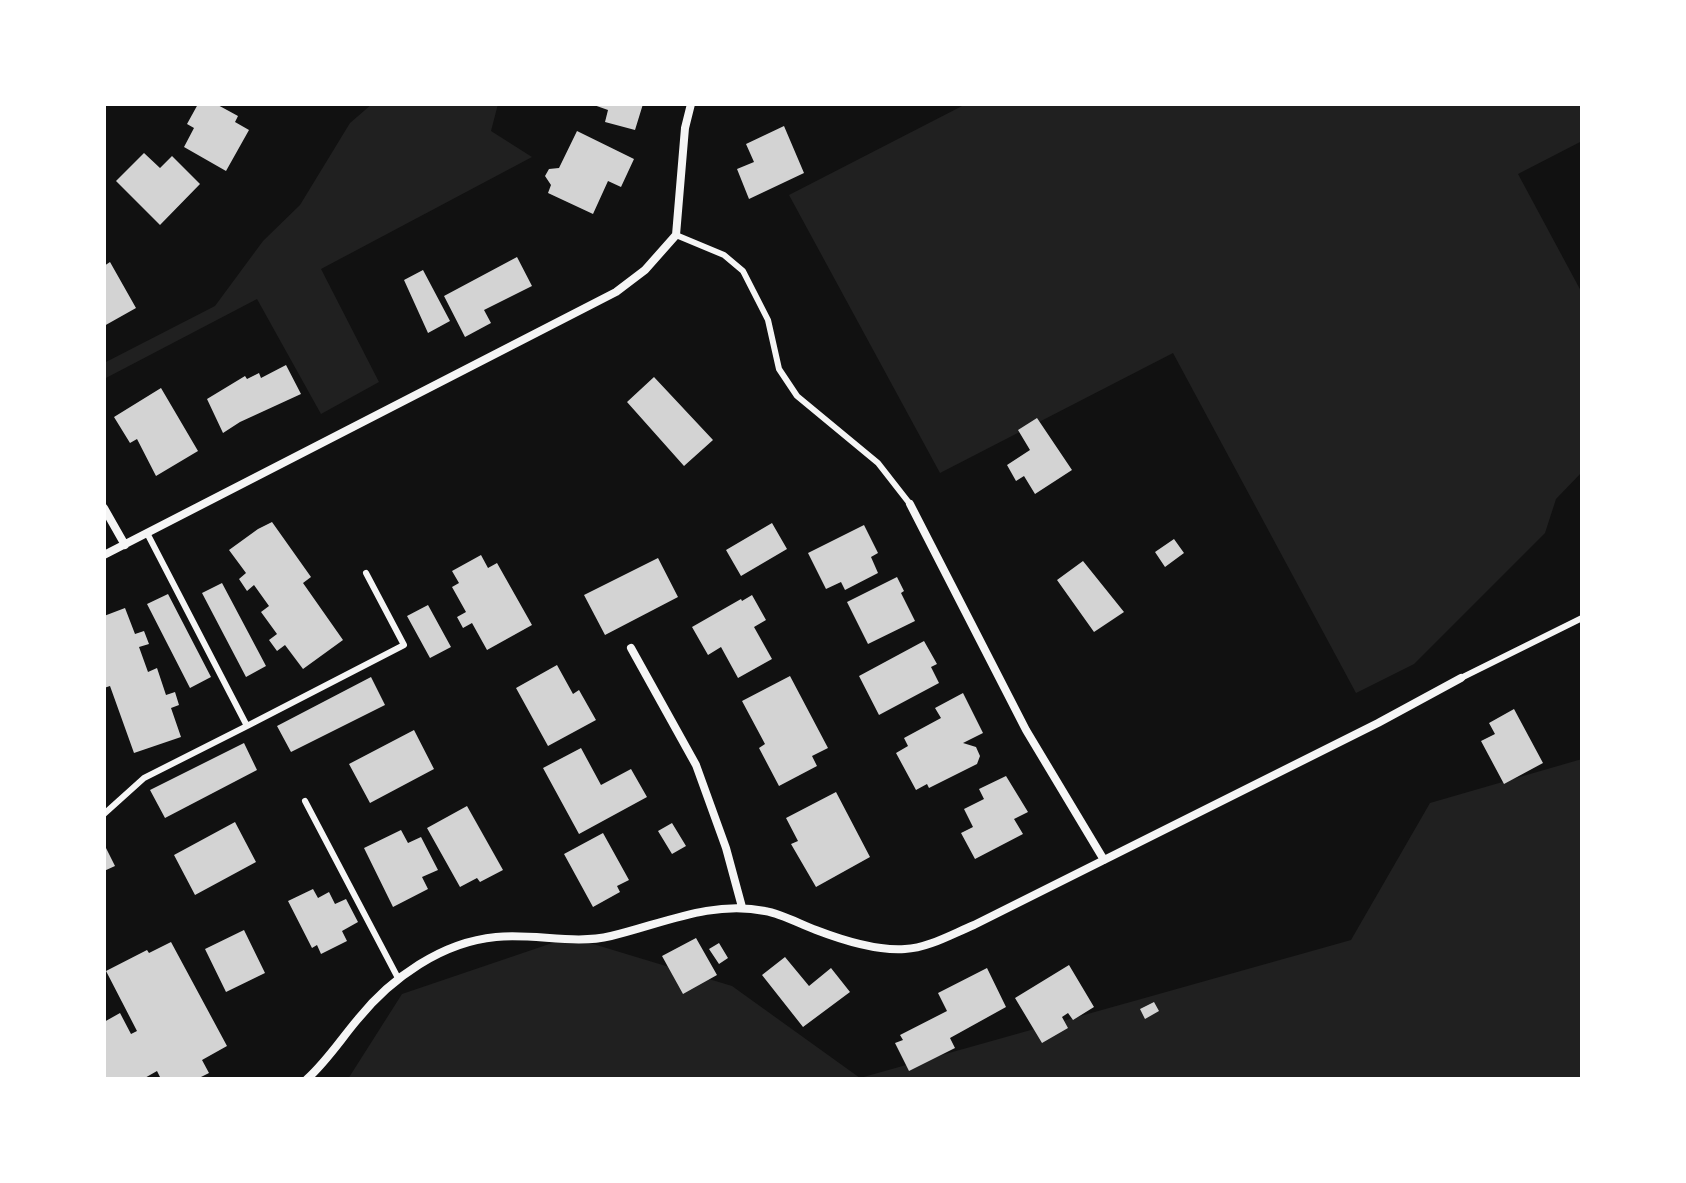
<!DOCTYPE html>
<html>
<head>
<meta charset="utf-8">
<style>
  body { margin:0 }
  #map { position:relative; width:1686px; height:1183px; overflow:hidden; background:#111; font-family:Raleway,sans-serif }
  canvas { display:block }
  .frame { position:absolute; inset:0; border:106px solid #fff; pointer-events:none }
</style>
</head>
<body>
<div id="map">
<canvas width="1686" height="1183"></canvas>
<div class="frame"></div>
</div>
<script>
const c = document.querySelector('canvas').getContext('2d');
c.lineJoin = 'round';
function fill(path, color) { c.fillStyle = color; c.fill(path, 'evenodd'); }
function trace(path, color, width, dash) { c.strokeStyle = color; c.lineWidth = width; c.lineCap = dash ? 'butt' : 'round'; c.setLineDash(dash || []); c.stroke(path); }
fill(new Path2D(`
  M372,104H498L491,131L532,157L321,269L379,382L321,414L257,299L104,379V363L215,306L263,241L300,205L350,123Z
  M966,104H1578L1582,109V141L1518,174L1582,293V472L1556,499L1545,533L1414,664L1356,693L1173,353L940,473L789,195Z
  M1582,759V1079H348L402,994L570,937L732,986L860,1078L1351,940L1430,803Z`), '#202020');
fill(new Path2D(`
  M198,104H216L238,116L235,122L249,130L226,171L184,147L194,128L187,124Z
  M591,104H643L635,130L605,122L608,110Z
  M784,126L804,173L749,199L737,169L754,162L746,144Z
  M577,131L634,159L621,187L608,181L593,214L548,193L551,185L545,176L549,169L559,168Z
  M144,153L160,168L172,156L200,184L160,225L116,181Z
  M517,257L532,286L484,310L491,323L465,337L444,296Z
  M110,262L136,308L104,326V266Z
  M423,270L450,321L428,333L404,280Z
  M286,365L301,394L240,422L223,433L207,399L245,376L247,379L259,373L261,378Z
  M654,377L713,440L684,466L627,402Z
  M161,388L198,451L156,476L137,439L130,443L114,417Z
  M1037,418L1072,470L1035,494L1024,476L1016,481L1007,465L1030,450L1018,430Z
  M272,522L311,577L303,583L343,640L303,669L285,645L277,651L269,640L277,634L261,612L269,606L254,585L247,591L239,579L246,573L229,550L258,529Z
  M772,523L787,549L741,576L726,550Z
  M864,525L878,553L871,557L878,573L845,590L841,582L826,589L808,553Z
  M1174,539L1184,553L1165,567L1155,552Z
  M481,555L488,568L497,563L532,625L487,650L472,623L463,628L457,617L466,612L452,587L459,583L452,571Z
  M658,558L678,597L605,635L584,595Z
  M1083,561L1124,612L1094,632L1057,580Z
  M897,577L904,591L901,593L915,621L868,644L847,602Z
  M222,583L266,666L246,677L202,593Z
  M168,594L211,677L190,688L147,604Z
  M752,595L766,620L754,627L772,659L738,678L721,647L708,655L692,627L741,599L742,601Z
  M428,605L451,647L430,658L407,616Z
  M125,608L135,634L144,631L149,644L139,647L148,672L157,668L166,695L175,692L179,705L171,708L181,737L134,753L110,686L104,688V616Z
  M924,641L937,664L931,667L939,683L879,715L859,676Z
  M557,665L573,694L579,690L596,720L548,746L516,688Z
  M790,676L828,748L812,756L817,766L779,786L759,748L765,744L742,701Z
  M371,677L385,705L291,752L277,726Z
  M963,693L983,733L963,743L976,747L980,756L977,764L929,788L927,784L916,790L896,753L908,746L904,738L941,718L935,708Z
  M1514,709L1543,763L1504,784L1481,741L1495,734L1489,723Z
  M414,730L434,769L370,803L349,764Z
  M244,743L257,770L165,818L150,790Z
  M581,748L601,785L631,769L647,797L579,834L543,768Z
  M1006,776L1028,812L1014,819L1023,834L975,859L961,833L973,827L964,809L984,799L979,789Z
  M836,792L870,857L816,887L791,844L798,841L786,818Z
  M467,806L503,870L480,882L477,878L460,887L427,828Z
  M235,822L256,862L195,895L174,855Z
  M672,823L686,846L672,854L658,831Z
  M401,830L408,843L421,837L438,870L422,877L428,889L393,907L364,848Z
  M603,833L629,880L617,886L620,892L593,907L564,854Z
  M104,844L115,866L104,871Z
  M313,889L318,898L329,892L335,904L346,899L358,922L342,931L347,941L321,954L317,945L312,948L288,901Z
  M244,930L265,973L226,992L205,949Z
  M696,938L717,975L683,994L662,956Z
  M171,942L227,1046L202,1060L209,1073L197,1079H161L157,1071L143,1079H104V1022L120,1013L131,1034L137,1031L106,971L147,950L149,953Z
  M719,943L728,958L719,964L709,949Z
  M785,957L809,986L831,968L850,992L803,1027L762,975Z
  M1069,965L1094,1007L1073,1020L1068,1013L1062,1017L1068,1028L1042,1043L1015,998Z
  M987,968L1006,1007L950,1038L955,1048L909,1071L895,1043L903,1040L900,1035L947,1011L938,993Z
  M1154,1002L1159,1011L1145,1019L1140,1009Z`), '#d3d3d3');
trace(new Path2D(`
  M676,235L724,255L743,271L768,320L779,369L797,396L878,463L910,504
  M1461,678L1582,618
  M247,726L404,645L366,573
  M305,801L398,978
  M104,814L144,778L247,726L147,533`), '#f5f5f5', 6);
trace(new Path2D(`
  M910,504L1026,730L1104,860
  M104,508L125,545
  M104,555L616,292L645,270L676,235L685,128L691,104
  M631,648L696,765L726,848L742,907
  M307,1079C327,1061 341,1039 358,1019C391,978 442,942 496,937C534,933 574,945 611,936C662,924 711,900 765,911C782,914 800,924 816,930C842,940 877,951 905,949C928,948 952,934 974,925L1378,723L1461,678`), '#f5f5f5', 8);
</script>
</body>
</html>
